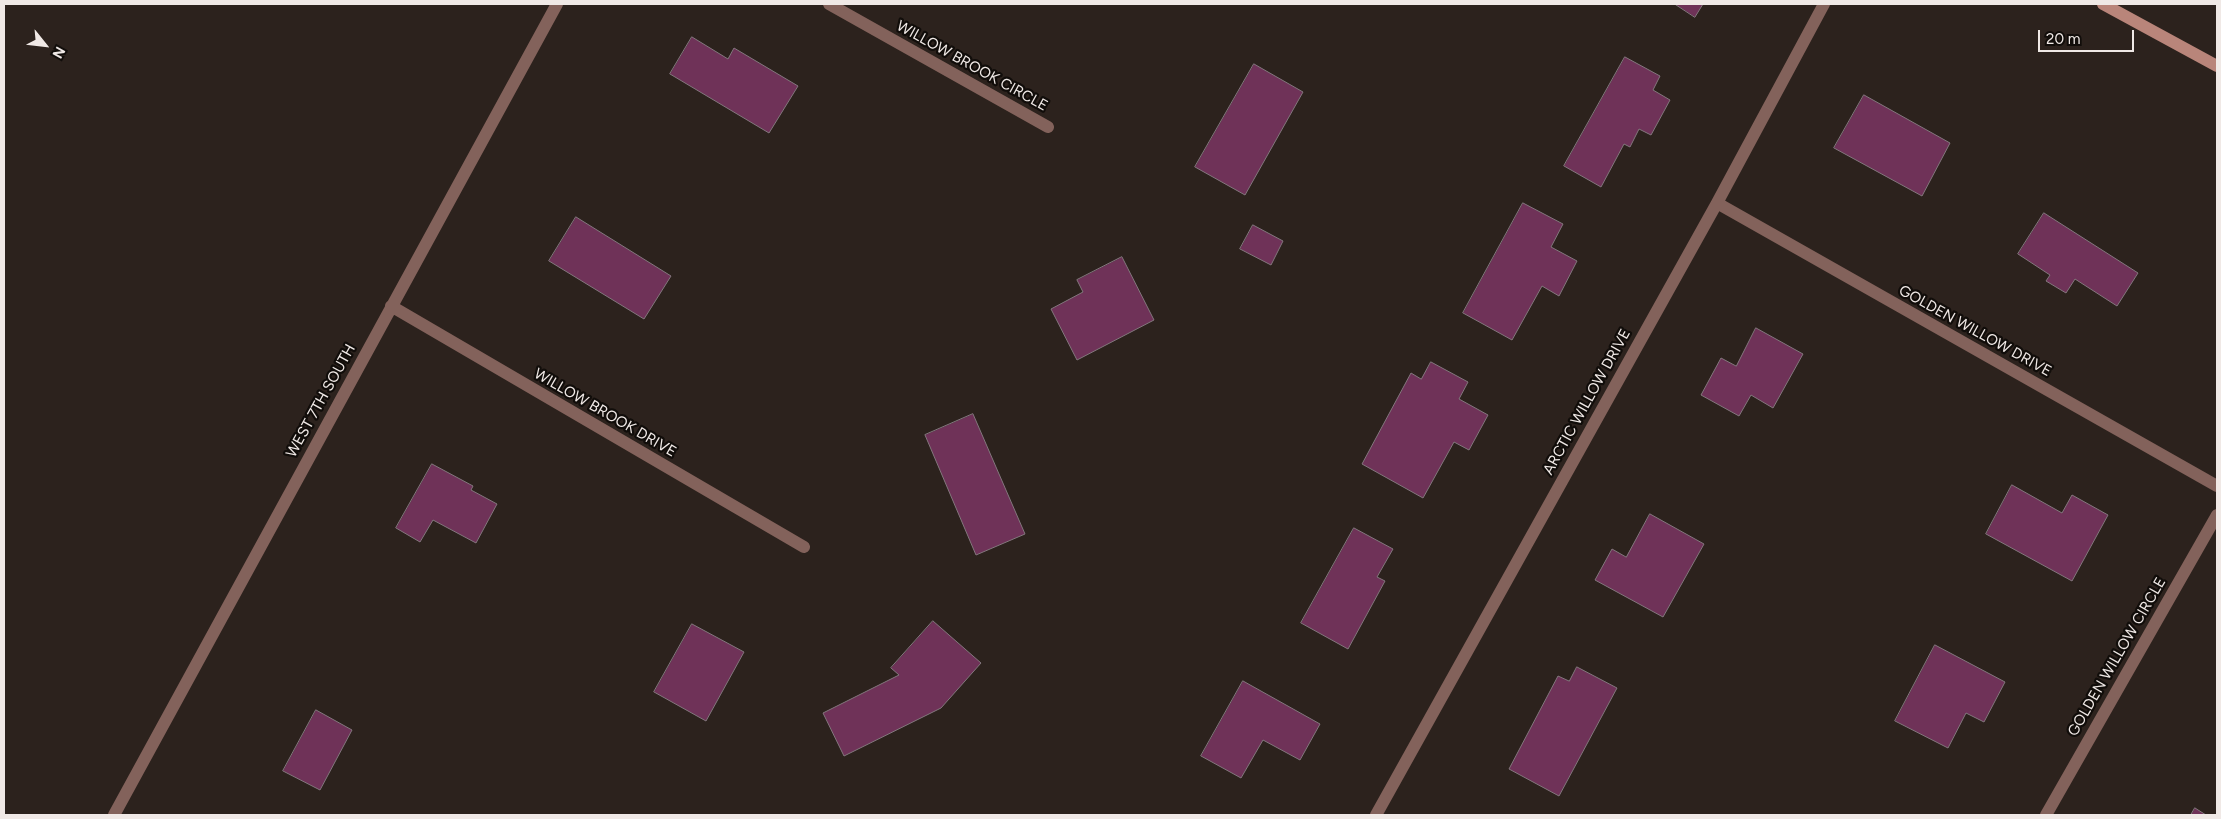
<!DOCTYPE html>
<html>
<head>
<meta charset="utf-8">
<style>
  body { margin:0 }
  #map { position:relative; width:2221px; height:819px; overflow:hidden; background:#2c221d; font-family:Figtree,sans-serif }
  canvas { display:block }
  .frame { position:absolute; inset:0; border:5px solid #f0e9e6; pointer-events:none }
  .north { position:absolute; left:20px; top:20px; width:50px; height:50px; -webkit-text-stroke:4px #110d0a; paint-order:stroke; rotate:119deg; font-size:14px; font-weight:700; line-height:20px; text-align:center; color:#f0e9e6 }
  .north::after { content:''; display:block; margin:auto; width:18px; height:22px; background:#f0e9e6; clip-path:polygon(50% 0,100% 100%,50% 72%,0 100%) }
  .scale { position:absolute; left:2038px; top:30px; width:96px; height:22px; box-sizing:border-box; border:2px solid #f0e9e6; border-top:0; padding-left:6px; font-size:15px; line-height:18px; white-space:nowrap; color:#f0e9e6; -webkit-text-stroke:4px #110d0a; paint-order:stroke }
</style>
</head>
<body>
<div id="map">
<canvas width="2221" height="819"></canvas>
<div class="frame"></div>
<div class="north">N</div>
<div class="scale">20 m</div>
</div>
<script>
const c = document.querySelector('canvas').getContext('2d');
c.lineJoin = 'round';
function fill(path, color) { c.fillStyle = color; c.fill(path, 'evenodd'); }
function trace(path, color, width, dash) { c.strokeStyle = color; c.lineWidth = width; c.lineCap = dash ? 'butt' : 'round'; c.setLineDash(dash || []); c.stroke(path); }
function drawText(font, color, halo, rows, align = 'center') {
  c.font = font + ' Figtree,sans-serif'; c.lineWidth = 4.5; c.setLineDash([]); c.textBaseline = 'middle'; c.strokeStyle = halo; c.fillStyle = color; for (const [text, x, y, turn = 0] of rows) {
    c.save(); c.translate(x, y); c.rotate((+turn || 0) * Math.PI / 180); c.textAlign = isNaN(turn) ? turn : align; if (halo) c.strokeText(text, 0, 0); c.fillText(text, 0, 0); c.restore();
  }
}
const building = new Path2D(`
  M1675,4H1703L1695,17Z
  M692,37L728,59L734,48L798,86L769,133L670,74Z
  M1625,57L1660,76L1653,90L1670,100L1651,135L1639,129L1630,147L1624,144L1601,187L1564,166Z
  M1254,64L1303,92L1245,195L1195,167Z
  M1864,95L1950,143L1922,196L1834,148Z
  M1523,203L1563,224L1551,247L1577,261L1559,296L1542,286L1512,340L1463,313Z
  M2044,213L2138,273L2117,306L2075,279L2066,293L2046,281L2050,275L2018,254Z
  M576,217L671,276L644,319L549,261Z
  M1253,225L1283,241L1271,265L1240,249Z
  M1122,257L1154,320L1077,360L1051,309L1083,292L1077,280Z
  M1756,328L1803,354L1773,408L1751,395L1739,416L1701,395L1721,358L1736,366Z
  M1431,362L1468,382L1459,399L1488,415L1469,450L1454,442L1423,498L1362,464L1411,373L1421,379Z
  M973,414L1025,534L976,555L925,435Z
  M432,464L473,486L471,490L497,504L476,543L433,520L420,542L396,528Z
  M2012,485L2062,513L2072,495L2108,515L2072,581L1986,534Z
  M1650,514L1704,544L1663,617L1595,580L1612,549L1626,557Z
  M1354,528L1393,549L1377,577L1385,581L1348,649L1301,623Z
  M933,621L981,663L941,708L844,756L823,713L899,675L891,668Z
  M692,624L744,652L706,721L654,692Z
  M1935,645L2005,682L1984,722L1966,713L1948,748L1895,721Z
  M1577,667L1617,688L1559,796L1509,769L1558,676L1569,681Z
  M1243,681L1320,724L1300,760L1263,740L1241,778L1201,756Z
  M316,710L352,730L320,790L283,771Z
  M2195,808L2206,815H2191Z`);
fill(building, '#6f3258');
trace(building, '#83777d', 1);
trace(new Path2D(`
  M829,4L1048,127
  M1717,203L2217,486
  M391,306L804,547
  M114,815L557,4
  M1376,815L1717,203L1824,4
  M2046,815L2217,515`), '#83625b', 12);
trace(new Path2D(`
  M2103,4L2217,66`), '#b9857a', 12);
drawText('15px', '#f0e9e6', '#110d0a', [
  ["WILLOW BROOK CIRCLE",972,66,29],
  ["GOLDEN WILLOW DRIVE",1975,331,29],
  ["WEST 7TH SOUTH",321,401,-61],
  ["ARCTIC WILLOW DRIVE",1587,402,-61],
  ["WILLOW BROOK DRIVE",605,413,30],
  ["GOLDEN WILLOW CIRCLE",2117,657,-60]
]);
</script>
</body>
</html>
